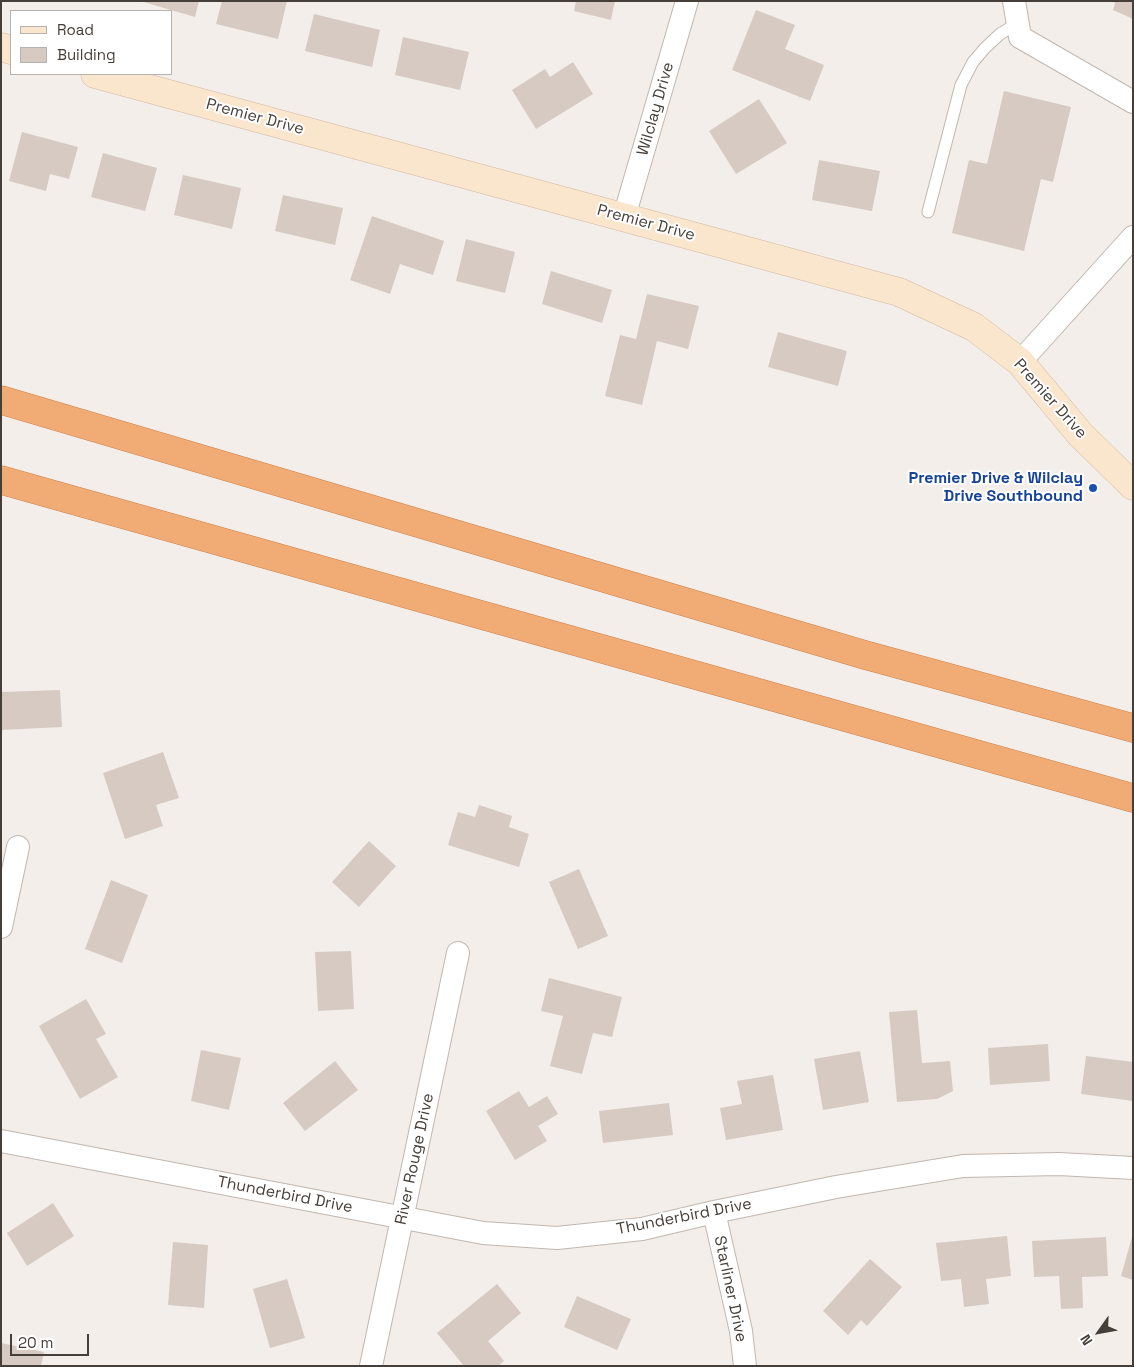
<!DOCTYPE html>
<html>
<head>
<meta charset="utf-8">
<style>
  body { margin:0 }
  #map { position:relative; width:1134px; height:1367px; overflow:hidden; background:#f3eee9; font-family:"Space Grotesk",sans-serif }
  canvas { display:block }
  .frame { position:absolute; inset:0; border:2px solid #463e38; pointer-events:none }
  .legend { position:absolute; left:10px; top:10px; width:162px; height:65px; box-sizing:border-box; background:#fff; border:1px solid #b5b2af; margin:0; padding:6px 9px; list-style:none; font-size:15px; color:#463e38 }
  .legend li { display:flex; align-items:center; gap:10px; height:25px }
  .legend b { width:25px; border:1px solid #b5b2af }
  .north { position:absolute; left:1074px; top:1307px; width:50px; height:50px; -webkit-text-stroke:4px #fff; paint-order:stroke; rotate:238deg; font-size:14px; font-weight:700; line-height:20px; text-align:center; color:#463e38 }
  .north::after { content:''; display:block; margin:auto; width:18px; height:22px; background:#463e38; clip-path:polygon(50% 0,100% 100%,50% 72%,0 100%) }
  .scale { position:absolute; left:10px; top:1334px; width:79px; height:22px; box-sizing:border-box; border:2px solid #463e38; border-top:0; padding-left:6px; font-size:15px; line-height:18px; white-space:nowrap; color:#463e38; -webkit-text-stroke:4px #fff; paint-order:stroke }
</style>
</head>
<body>
<div id="map">
<canvas width="1134" height="1367"></canvas>
<div class="frame"></div>
<ul class="legend">
<li><b style="height:6px;background:#fae5cd"></b>Road</li>
<li><b style="height:14px;background:#d7cac3"></b>Building</li>
</ul>
<div class="north">N</div>
<div class="scale">20 m</div>
</div>
<script>
const c = document.querySelector('canvas').getContext('2d');
c.lineJoin = 'round';
function fill(path, color) { c.fillStyle = color; c.fill(path, 'evenodd'); }
function trace(path, color, width, dash) { c.strokeStyle = color; c.lineWidth = width; c.lineCap = dash ? 'butt' : 'round'; c.setLineDash(dash || []); c.stroke(path); }
function drawText(font, color, halo, rows, align = 'center') {
  c.font = font + ' "Space Grotesk",sans-serif'; c.lineWidth = 4; c.setLineDash([]); c.textBaseline = 'middle'; c.strokeStyle = halo; c.fillStyle = color; for (const [text, x, y, turn = 0] of rows) {
    c.save(); c.translate(x, y); c.rotate((+turn || 0) * Math.PI / 180); c.textAlign = isNaN(turn) ? turn : align; if (halo) c.strokeText(text, 0, 0); c.fillText(text, 0, 0); c.restore();
  }
}
fill(new Path2D(`
  M140,1H199L195,17Z
  M222,1H287L278,39L216,24Z
  M576,1H615L611,20L574,11Z
  M1111,1H1133V19L1113,10L1115,3Z
  M756,10L795,25L785,49L824,65L810,101L732,70Z
  M314,14L380,30L372,67L305,51Z
  M403,37L469,52L460,90L395,75Z
  M573,62L593,94L536,129L512,90L545,69L550,77Z
  M1004,91L1071,107L1053,182L1041,179L1024,251L952,233L969,160L987,164Z
  M759,99L787,143L736,174L709,131Z
  M22,132L78,147L69,179L50,174L46,191L9,181Z
  M103,153L157,168L145,211L91,197Z
  M819,160L880,171L872,211L812,200Z
  M183,175L241,188L232,229L174,215Z
  M283,195L343,208L335,245L275,231Z
  M372,216L444,241L433,275L400,264L390,294L350,280Z
  M466,239L515,252L505,293L456,281Z
  M551,271L612,290L602,323L542,304Z
  M647,294L699,306L688,349L657,341L642,405L605,396L620,335L636,339Z
  M778,332L847,351L838,386L768,367Z
  M60,690L62,727L1,730V692Z
  M163,752L179,798L156,805L163,826L125,839L103,773Z
  M479,805L512,816L509,827L529,834L519,867L448,845L458,812L475,817Z
  M369,841L396,866L359,907L332,882Z
  M579,869L608,936L578,949L549,882Z
  M111,880L148,895L122,963L85,949Z
  M351,951L354,1009L318,1011L315,952Z
  M549,978L622,997L612,1037L593,1033L582,1074L550,1066L563,1016L541,1011Z
  M86,999L106,1034L96,1039L118,1077L80,1099L39,1026Z
  M917,1010L922,1063L950,1061L953,1091L937,1099L897,1102L889,1012Z
  M1048,1044L1050,1081L990,1085L988,1048Z
  M201,1050L241,1058L229,1110L191,1101Z
  M860,1051L869,1102L823,1110L814,1059Z
  M1086,1056L1133,1062V1101L1081,1094Z
  M335,1061L358,1090L305,1131L283,1103Z
  M773,1075L783,1130L726,1140L720,1108L742,1104L737,1081Z
  M519,1091L529,1107L547,1096L558,1114L538,1126L547,1141L515,1160L486,1111Z
  M669,1103L673,1135L603,1143L599,1111Z
  M53,1203L74,1236L27,1266L7,1233Z
  M1007,1236L1011,1276L986,1279L989,1304L964,1307L961,1279L941,1281L936,1243Z
  M1106,1237L1108,1276L1082,1277L1083,1308L1061,1309L1059,1276L1034,1277L1032,1241Z
  M1132,1237H1133V1280L1121,1276Z
  M173,1242L208,1245L204,1308L168,1305Z
  M870,1259L902,1287L867,1326L861,1320L848,1335L823,1311Z
  M287,1279L305,1338L270,1348L253,1289Z
  M497,1284L521,1313L488,1341L504,1361L498,1366H464L437,1333Z
  M577,1296L631,1319L617,1350L564,1327Z
  M1,1343L44,1352L41,1366H1Z`), '#d7cac3');
const lane = new Path2D(`
  M928,212L961,85L973,62L985,48L1000,34L1018,23`);
const street = new Path2D(`
  M1014,1L1020,37L1133,102
  M624,217L687,1
  M1020,362L1133,237
  M1,927L18,847
  M1,1141L483,1233L557,1238L642,1229L714,1212L836,1187L963,1166L1059,1164L1133,1168
  M714,1212L741,1331L745,1366
  M371,1366L458,953`);
const secondary = new Path2D(`
  M1,47L11,50
  M95,74L899,292L974,327L1020,362L1080,434L1133,486`);
const highway = new Path2D(`
  M1,400L865,655L1133,728
  M1,480L1133,798`);
trace(lane, '#c1b7b0', 13);
trace(street, '#c1b7b0', 24);
trace(secondary, '#d2b99f', 29);
trace(highway, '#d07e47', 29);
trace(lane, '#fff', 11);
trace(street, '#fff', 22);
trace(secondary, '#fae5cd', 28);
trace(highway, '#f1ac76', 28);
for (const [x, y, r, color] of [
  [1093,488,5,"#1a4fb4"]
]) { const dot = new Path2D(); dot.arc(x, y, r, 0, 2 * Math.PI); c.fillStyle = color; c.fill(dot); trace(dot, '#fff', 2); }
drawText('16px', '#463e38', '#fff', [
  ["Wilclay Drive",656,109,-74],
  ["Premier Drive",255,117,15],
  ["Premier Drive",646,223,15],
  ["Premier Drive",1050,399,48],
  ["River Rouge Drive",415,1159,-78],
  ["Thunderbird Drive",285,1195,11],
  ["Thunderbird Drive",684,1217,-11],
  ["Starliner Drive",730,1289,78]
]);
drawText('bold 16px', '#164399', '#fff', [
  ["Premier Drive & Wilclay",1083,479],
  ["Drive Southbound",1083,497]
], 'right');
</script>
</body>
</html>
